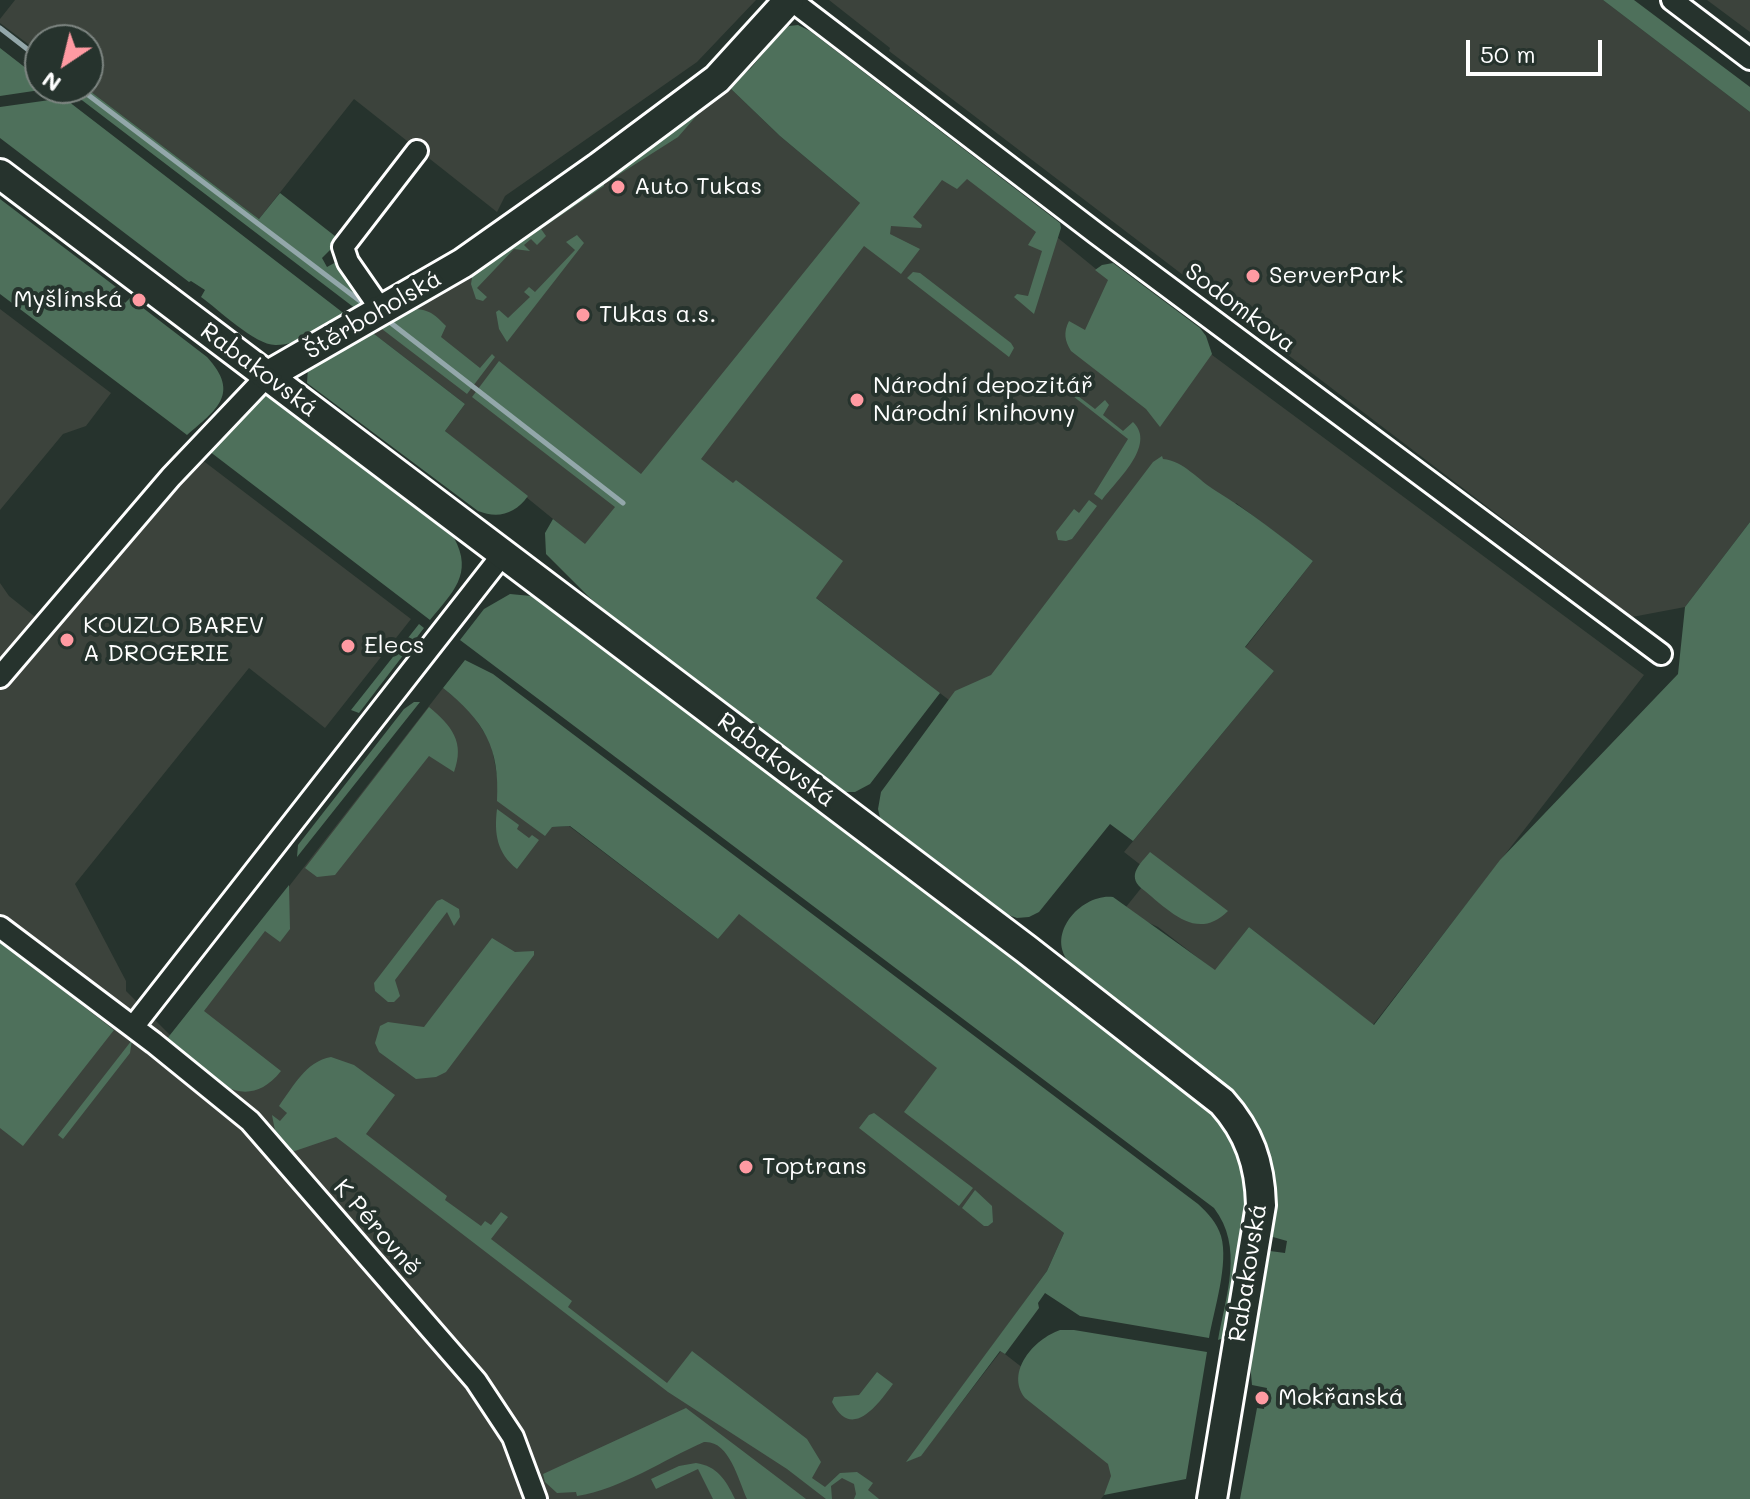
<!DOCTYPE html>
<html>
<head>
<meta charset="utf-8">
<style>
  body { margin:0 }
  #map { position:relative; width:1750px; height:1499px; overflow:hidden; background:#26332d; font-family:Mali,sans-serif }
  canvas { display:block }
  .north { position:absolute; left:24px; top:24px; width:80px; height:80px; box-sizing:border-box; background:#26332d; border:2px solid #7d8581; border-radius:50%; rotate:215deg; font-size:22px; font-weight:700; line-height:32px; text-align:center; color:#fff }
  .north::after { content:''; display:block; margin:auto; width:28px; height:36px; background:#ff9aa2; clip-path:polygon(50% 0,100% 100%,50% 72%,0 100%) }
  .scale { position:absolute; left:1466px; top:40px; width:136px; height:36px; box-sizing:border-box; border:4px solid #fff; border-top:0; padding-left:10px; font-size:24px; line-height:28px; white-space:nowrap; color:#fff; -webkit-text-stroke:6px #26332d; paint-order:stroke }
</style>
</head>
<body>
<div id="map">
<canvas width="1750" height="1499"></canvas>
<div class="north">N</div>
<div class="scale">50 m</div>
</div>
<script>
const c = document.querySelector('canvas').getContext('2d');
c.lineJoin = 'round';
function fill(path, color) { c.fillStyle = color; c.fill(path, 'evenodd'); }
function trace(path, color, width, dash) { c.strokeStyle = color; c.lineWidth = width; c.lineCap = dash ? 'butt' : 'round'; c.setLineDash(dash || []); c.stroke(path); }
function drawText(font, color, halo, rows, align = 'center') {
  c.font = font + ' Mali,sans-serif'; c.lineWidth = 8; c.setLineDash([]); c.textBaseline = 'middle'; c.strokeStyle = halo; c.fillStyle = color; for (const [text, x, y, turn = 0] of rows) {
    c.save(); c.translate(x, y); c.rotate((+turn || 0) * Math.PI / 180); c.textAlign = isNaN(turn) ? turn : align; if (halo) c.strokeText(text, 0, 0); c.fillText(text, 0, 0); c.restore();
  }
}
fill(new Path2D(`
  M15,0H756L697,62L505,196L497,212L354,99L259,219L86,88H88V40H40V53L0,23V19Z
  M829,0H1603L1750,112V522L1685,607L1632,617L889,51L890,48Z
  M1707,0H1750V32Z
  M729,87L780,136L860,203L926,130L1096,269L1644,675L1373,1025L1249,927L1215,971L1158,927L1145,921L1126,907L1142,887V866L1124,852L1274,671L1245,648L1313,561L1236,503L1027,760L647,468L585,545L445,431L465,404L369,330Z
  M0,309L111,393L86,426L63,434L0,510Z
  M193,453L411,619L325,728L249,668L75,884L126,981V991L172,1037L443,688L469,709L491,743L498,780V801L552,827L569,826L718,939L747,902L957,1064L915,1118L1064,1233L1047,1271L908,1461L921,1455L1001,1351L1135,1455L1101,1499H0V583L9,596L44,624Z`), '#3c433c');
fill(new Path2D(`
  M1603,0H1634L1750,87V112Z
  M798,25L810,31L1060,223L1061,228L1034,314L1014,297L1017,294L1028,296L1042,251L1028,245L1036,232L967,179L957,189L942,180L913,217L922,225L921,228L891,226L890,234L920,249L901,274L864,246L701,459L733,483L736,480L843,561L816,598L940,693L870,784L855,792H841L671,667L589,597L546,554L545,533L553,519L585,544L615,507L472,397L499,361L641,474L860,203L780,136L729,87L751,68L783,30L789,26Z
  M0,48L40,79V88L47,89L0,96Z
  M66,88H86L259,219L280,193L340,240L322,258L327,267L338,261L367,303L356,309Z
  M64,98L346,315C325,326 300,345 276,345C256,346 218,309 201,297L205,290L191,281L189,282L0,138V107Z
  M695,110L699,113L678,137L604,184V186L541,229L546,236L537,245L531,239L524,245L530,251L514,249L477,288L487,297L483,301L476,299L471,284L473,272Z
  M0,199L116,287L112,293L125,303L130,298L207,357C241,394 216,410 187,435L0,294Z
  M577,235L584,243L507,342L499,329L496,312L499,310L508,318L530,297L524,292L529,287L535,292L575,250L566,242Z
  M1113,263L1200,328L1206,336L1212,354L1160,427L1146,409L1071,351C1065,341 1063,333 1069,321L1085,330L1108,280L1095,270L1102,265Z
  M913,272L920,273L1011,343L1014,348L1009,357L907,278Z
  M409,308C430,310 432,312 446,326L441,337L480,368L492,354L495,357L467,394L378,326Z
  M369,330L465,404L445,431L528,496C515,514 498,519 478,511L307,383L308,367Z
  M1073,376L1081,382L1074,393L1095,409L1105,400L1109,405L1103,415L1123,431L1133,422C1157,445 1116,481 1102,500L1094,494L1128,439L1069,393L1067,387Z
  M266,394L454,538C474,574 452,593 430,620L209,451Z
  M1162,456L1163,459C1184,461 1198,480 1216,491C1250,512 1281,536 1313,561L1245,647L1274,671L1133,841L1110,824L1039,912L1029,917L1017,918L1006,914L939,870L881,822L878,809L881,792L955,691L991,675L1153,462Z
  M1089,500L1097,506L1072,539L1066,541L1058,540L1056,532L1074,509L1079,513Z
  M1750,522V1499H1240L1257,1408L1264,1409L1267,1388L1252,1385L1249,1352L1266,1254L1270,1251L1285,1253L1287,1241L1273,1237C1277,1176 1273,1124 1222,1082C1197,1061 1168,1045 1142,1025C1129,1015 1119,1002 1106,992C1094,981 1078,974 1068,961C1046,932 1083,893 1113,897L1215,970L1249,927L1374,1025L1500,860L1678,674L1685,607Z
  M510,594L531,596L657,685L1207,1107C1220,1122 1231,1135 1238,1153C1257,1204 1234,1284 1226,1337L1218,1340C1226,1295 1244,1247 1214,1208L460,640L484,609Z
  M419,624L424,628L359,713L351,710Z
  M465,660L493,674L1198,1204C1208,1213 1217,1223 1221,1236C1229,1263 1214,1310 1209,1338L1080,1316L1045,1293L1038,1303L1039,1308L1005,1354L1000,1351L921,1456L906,1462L1047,1271L1064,1233L904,1112L937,1068L739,914L718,939L570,826L552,827L545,836L497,801C500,747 484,721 443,688Z
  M414,702H420L297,857L298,845L404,709Z
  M429,707C452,726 465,742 454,772L429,756L335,875L317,877L305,868Z
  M497,809L519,825L517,829L529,838L532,835L539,840L517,869C497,853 494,834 497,809Z
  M1150,852L1228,911C1196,943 1168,909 1141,888C1127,875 1140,864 1150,852Z
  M289,885L290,929L280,942L265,931L204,1011L281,1071C241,1121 201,1068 166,1040Z
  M442,899L459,909L460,917L454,926L447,912L395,980L400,996L394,1002H388L375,991L374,983L437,901Z
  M492,938L515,952L534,951V955L446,1072L436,1077L416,1079L379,1052L375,1043L380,1026L388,1022L424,1027Z
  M0,942L114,1030L23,1146L0,1128Z
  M132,1040L130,1053L63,1139L58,1135Z
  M331,1057L354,1065L395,1095L366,1134L447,1196L445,1200L481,1226L485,1221L491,1225L501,1212L508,1217L491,1239L572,1301L568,1307L667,1383L692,1351L807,1439L821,1462L812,1478L825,1487L840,1473L857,1472L873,1483L868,1490L879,1499H854L856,1494L854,1484L842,1478L831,1486L832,1499H826L787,1469L668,1392L336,1137L289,1153L276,1136L272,1115L280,1121L287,1113L279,1106C293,1087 306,1061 331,1057Z
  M874,1113L973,1188L959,1206L859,1128L869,1115Z
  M975,1190L992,1206L993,1222L988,1226H984L962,1208Z
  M1060,1330H1074L1207,1352L1186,1479L1104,1495L1111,1476L1108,1464L1025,1398C1005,1372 1034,1339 1060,1330Z
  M877,1372L893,1384C879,1403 852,1442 832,1402L834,1397L859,1395Z
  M686,1408L806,1499H747C738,1479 729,1440 704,1442C663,1460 621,1489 577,1496L576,1492L557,1493L545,1482L543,1474Z
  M696,1463C717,1466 726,1480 735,1499H713L698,1469L656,1489L651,1479L679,1466Z`), '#4e705b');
trace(new Path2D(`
  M0,28L40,59
  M79,88L364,304
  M387,320L623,503`), '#93a7aa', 5);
const street = new Path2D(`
  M791,0L1097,234L1661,654
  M1672,0L1750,59
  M382,311L348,262L343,247L417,151
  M0,677L171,477L267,376
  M0,927L154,1043L250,1121L476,1381L513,1437L536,1499
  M133,1027L503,554`);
const secondary = new Path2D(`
  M0,174L1026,949L1222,1102C1249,1132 1260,1164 1261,1205L1212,1499
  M267,376L463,263L599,167L717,79L789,0`);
trace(street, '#fff', 26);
trace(secondary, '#fff', 34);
trace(street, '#26332d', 20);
trace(secondary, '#26332d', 28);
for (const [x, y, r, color] of [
  [618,187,8,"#ff9aa2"],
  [1253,276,8,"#ff9aa2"],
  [139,300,8,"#ff9aa2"],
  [583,315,8,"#ff9aa2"],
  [857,400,8,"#ff9aa2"],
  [67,640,8,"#ff9aa2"],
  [348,646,8,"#ff9aa2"],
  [746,1167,8,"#ff9aa2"],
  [1262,1398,8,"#ff9aa2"]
]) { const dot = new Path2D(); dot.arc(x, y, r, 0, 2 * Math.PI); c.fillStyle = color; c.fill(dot); trace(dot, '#26332d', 3); }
drawText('24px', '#fff', '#26332d', [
  ["Auto Tukas",634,187],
  ["ServerPark",1269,276],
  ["Myšlínská",123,300,"right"],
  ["TUkas a.s.",599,315],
  ["Národní depozitář",873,386],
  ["Národní knihovny",873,414],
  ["KOUZLO BAREV",83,626],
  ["A DROGERIE",83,654],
  ["Elecs",364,646],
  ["Toptrans",762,1167],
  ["Mokřanská",1278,1398]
], 'left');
drawText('24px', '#fff', '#26332d', [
  ["Sodomkova",1240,308,37],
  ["Štěrboholská",373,315,-30],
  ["Rabakovská",259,370,37],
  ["Rabakovská",776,760,37],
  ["K Pérovně",377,1228,49],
  ["Rabakovská",1248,1273,-81]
]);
</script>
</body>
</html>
